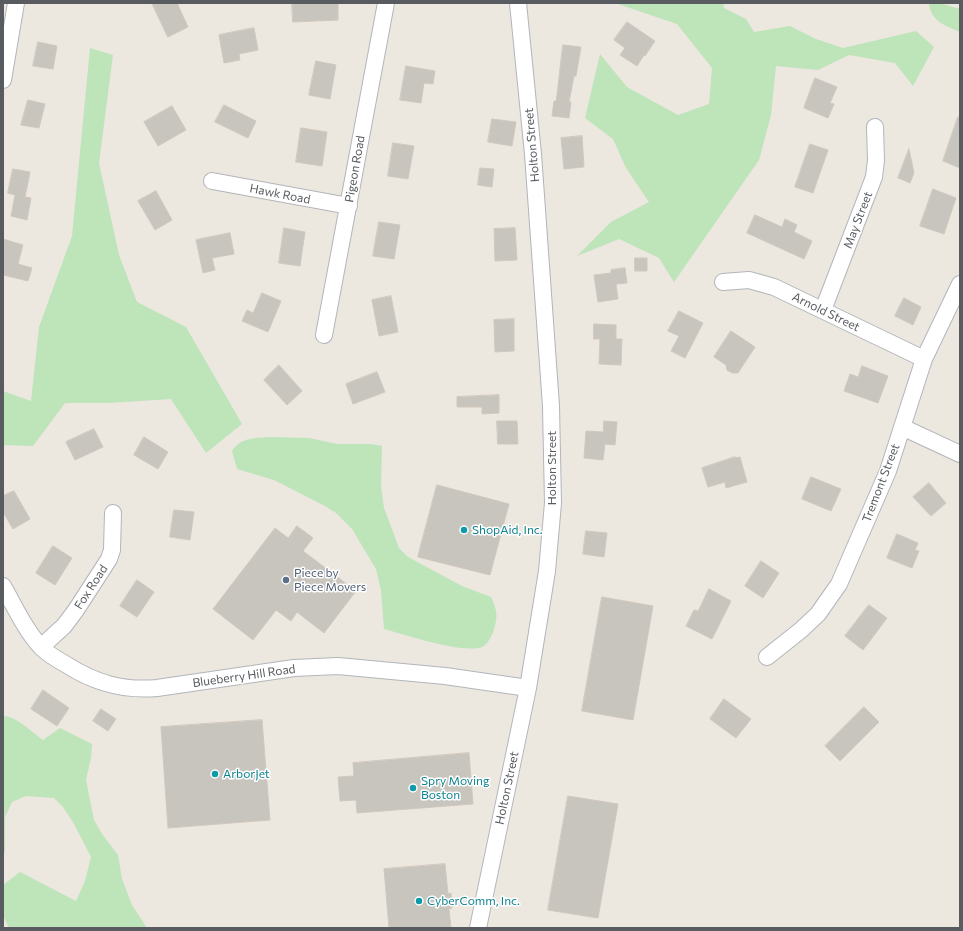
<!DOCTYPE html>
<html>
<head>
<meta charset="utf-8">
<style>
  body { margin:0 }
  #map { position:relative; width:963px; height:931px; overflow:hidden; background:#ece7df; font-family:Commissioner,sans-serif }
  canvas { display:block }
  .frame { position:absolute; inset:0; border:4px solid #585c60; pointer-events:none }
</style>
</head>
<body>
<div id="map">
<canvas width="963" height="931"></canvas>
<div class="frame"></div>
</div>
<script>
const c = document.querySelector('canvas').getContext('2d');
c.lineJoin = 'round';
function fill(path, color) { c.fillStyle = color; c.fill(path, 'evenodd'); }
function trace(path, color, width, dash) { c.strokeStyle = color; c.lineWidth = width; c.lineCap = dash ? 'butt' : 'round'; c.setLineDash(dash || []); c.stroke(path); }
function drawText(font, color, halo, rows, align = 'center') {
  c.font = font + ' Commissioner,sans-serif'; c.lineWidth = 3; c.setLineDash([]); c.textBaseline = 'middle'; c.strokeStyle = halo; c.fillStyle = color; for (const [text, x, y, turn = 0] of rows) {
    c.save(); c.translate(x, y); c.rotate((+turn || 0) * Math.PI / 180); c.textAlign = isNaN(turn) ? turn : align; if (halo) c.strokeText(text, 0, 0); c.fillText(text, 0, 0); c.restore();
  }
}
fill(new Path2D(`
  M615,3H723L724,8L746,19L754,32L790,26L816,39L843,48L916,31L934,47L913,86L895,63L849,55L818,70L776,66L771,115L759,160L674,282L659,258L619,239L577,256L611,222L649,202L626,168L613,139L585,118L600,54L627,87L678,115L709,104L712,68L677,24Z
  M929,3L943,4L960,9V32C945,26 930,20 929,3Z
  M90,48L113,55L99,163L119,255L137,302L186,327L242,424L206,453L171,399L108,403H65L33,446L3,445V391L31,401L39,327L72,236Z
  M271,437L309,438L337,444H370L382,446L381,486L384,508L399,548L408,557L462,586L491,597C497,610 498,616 494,629C493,635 487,645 482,647C463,654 406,635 384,629L381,590L376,569L352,529L336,513L325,506L274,480L237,469L232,451C241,437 256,438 271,437Z
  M3,716C15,715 33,733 43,740L60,728L92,744L91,758L86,780L94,820L102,834L118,855L122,879L132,905L147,928H9L3,915V885L20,872L76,901L85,881L91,857L74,824L63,807L54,798L26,796L12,802L5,817V852L3,854Z`), '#bee4ba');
const building = new Path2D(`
  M152,3H177L188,27L168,37Z
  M292,3H338V20L293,22Z
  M627,22L655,41L645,56L644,55L637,66L620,55L625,48L614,40Z
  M254,28L258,50L239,54L240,60L224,63L219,35Z
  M38,42L57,46L53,69L33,66Z
  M563,45L581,47L576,76H574L569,102H571L569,118L552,116L554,101H556Z
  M316,61L336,65L330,99L309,95Z
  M406,66L435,71L433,84L424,83L421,103L400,100Z
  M815,78L837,87L830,103L834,104L828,118L804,108Z
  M28,100L45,104L39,128L21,125Z
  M224,105L256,121L248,138L215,122Z
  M172,106L186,130L158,146L144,122Z
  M958,117L960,118V168L943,161Z
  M492,119L516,122L512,146L488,142Z
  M301,128L327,132L322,166L296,162Z
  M582,136L584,167L564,169L561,138Z
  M393,143L414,146L408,179L388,176Z
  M810,144L828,150L813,193L795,187Z
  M909,149L914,173L910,183L898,178Z
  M480,168L494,169L492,187L478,185Z
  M13,169L30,172L25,197L31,198L27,220L11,216L15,195L8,193Z
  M933,189L956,198L944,234L920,226Z
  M156,191L172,220L155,230L138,201Z
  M755,215L782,227L785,219L797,225L794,232L812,241L804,259L747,233Z
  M379,222L400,225L394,259L373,256Z
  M284,228L305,232L300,266L279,263Z
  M515,228L517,260L495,261L494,229Z
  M230,233L234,254L212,258L215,270L203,273L196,240Z
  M3,239L23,245L18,264L32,268L28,281L3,275Z
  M635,258H647V271H635Z
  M625,268L627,283L616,284L618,299L598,302L594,275L611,273V270Z
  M262,293L281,301L268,332L242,321L247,310L253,313Z
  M391,296L398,332L379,336L372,300Z
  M904,298L921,307L913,325L895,316Z
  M679,311L703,323L685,358L671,351L679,336L668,331Z
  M514,319V351L495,352L494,320Z
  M594,324L616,325V339H622L621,365L599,364L600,339H594Z
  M731,331L755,347L738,373H732L727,370L726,365L714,357Z
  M279,365L302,391L287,405L264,380Z
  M862,366L888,376L878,403L844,391L850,374L858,377Z
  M377,372L385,392L353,404L346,384Z
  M499,395V413L482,414V407H457V397Z
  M497,421H517L518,444H498Z
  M604,421L617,422L615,445L605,444L603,460L584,458L586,431L603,432Z
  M94,429L103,447L75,460L66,442Z
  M144,437L168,452L158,469L134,455Z
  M735,457V458L740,457L747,482L726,488L725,482L708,487L702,468Z
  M811,477L841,489L831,511L802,499Z
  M929,483L946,503L931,516L913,497Z
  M437,485L509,504L490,575L418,557Z
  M14,491L30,519L13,529L3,512V496Z
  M174,510L194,512L190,540L170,537Z
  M297,526L313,538L303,551L356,591L324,633L297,612L291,621L276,610L253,640L213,609L275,528L288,538Z
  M586,531L607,533L604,557L583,554Z
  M897,534L918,543L915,550L919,551L912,568L887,558Z
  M53,546L72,558L55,585L36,573Z
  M761,561L779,573L763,598L745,586Z
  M137,580L154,592L137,617L120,606Z
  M709,589L731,601L712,639L686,626L694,610L698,611Z
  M602,597L653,606L633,720L582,711Z
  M869,605L887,618L863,650L845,636Z
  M43,690L69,708L57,726L31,709Z
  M724,699L751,719L736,738L710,719Z
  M864,707L879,722L840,761L825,746Z
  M101,709L116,719L108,731L93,721Z
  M262,720L270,820L168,828L161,727Z
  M469,753L473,804L357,813L356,800L340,801L338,777L354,776L353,763Z
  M568,796L618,804L598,918L548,910Z
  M445,864L448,894L451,893L452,908L449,909L451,928H389L384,869Z`);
fill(building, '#c8c4be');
trace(building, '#d0c8bd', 1);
const minor = new Path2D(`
  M3,80L16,3
  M212,181L349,206
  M723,282L749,280L774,287L924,359
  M823,310L874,177L876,160L875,127
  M324,335L386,3
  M902,427L960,454
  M3,586C14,605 26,632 42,648C49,655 58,660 67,665C95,683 123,691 157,688L294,668L338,666L445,676L528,688
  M41,647L64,626L76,610L109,559L112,550L113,513
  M767,657L801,630L818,614L839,584L888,471L924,359L960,284
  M478,928L528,688L547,571L553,503L551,406L533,154L518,3`);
trace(minor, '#b2b6ba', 18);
trace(minor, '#fff', 16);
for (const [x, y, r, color] of [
  [464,530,4,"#0f9aa8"],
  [286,580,4,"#5c6f8a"],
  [215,774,4,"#0f9aa8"],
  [413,788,4,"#0f9aa8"],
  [419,901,4,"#0f9aa8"]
]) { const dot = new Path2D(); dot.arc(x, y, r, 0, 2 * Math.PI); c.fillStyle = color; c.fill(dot); trace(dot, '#fff', 1.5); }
drawText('12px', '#585c60', '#fff', [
  ["Holton Street",532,145,-95],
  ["Pigeon Road",355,169,-80],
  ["Hawk Road",280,194,11],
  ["May Street",858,220,-69],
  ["Arnold Street",826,312,26],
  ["Holton Street",552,468,-90],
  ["Tremont Street",881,483,-69],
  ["Fox Road",91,587,-57],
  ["Blueberry Hill Road",244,676,-8],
  ["Holton Street",507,788,-78]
]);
drawText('12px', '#0d838f', '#fff', [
  ["ShopAid, Inc.",472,530],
  ["ArborJet",223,774],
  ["Spry Moving",421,781],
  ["Boston",421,795],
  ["CyberComm, Inc.",427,901]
], 'left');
drawText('12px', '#4e5e75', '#fff', [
  ["Piece by",294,573],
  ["Piece Movers",294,587]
], 'left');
</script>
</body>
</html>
